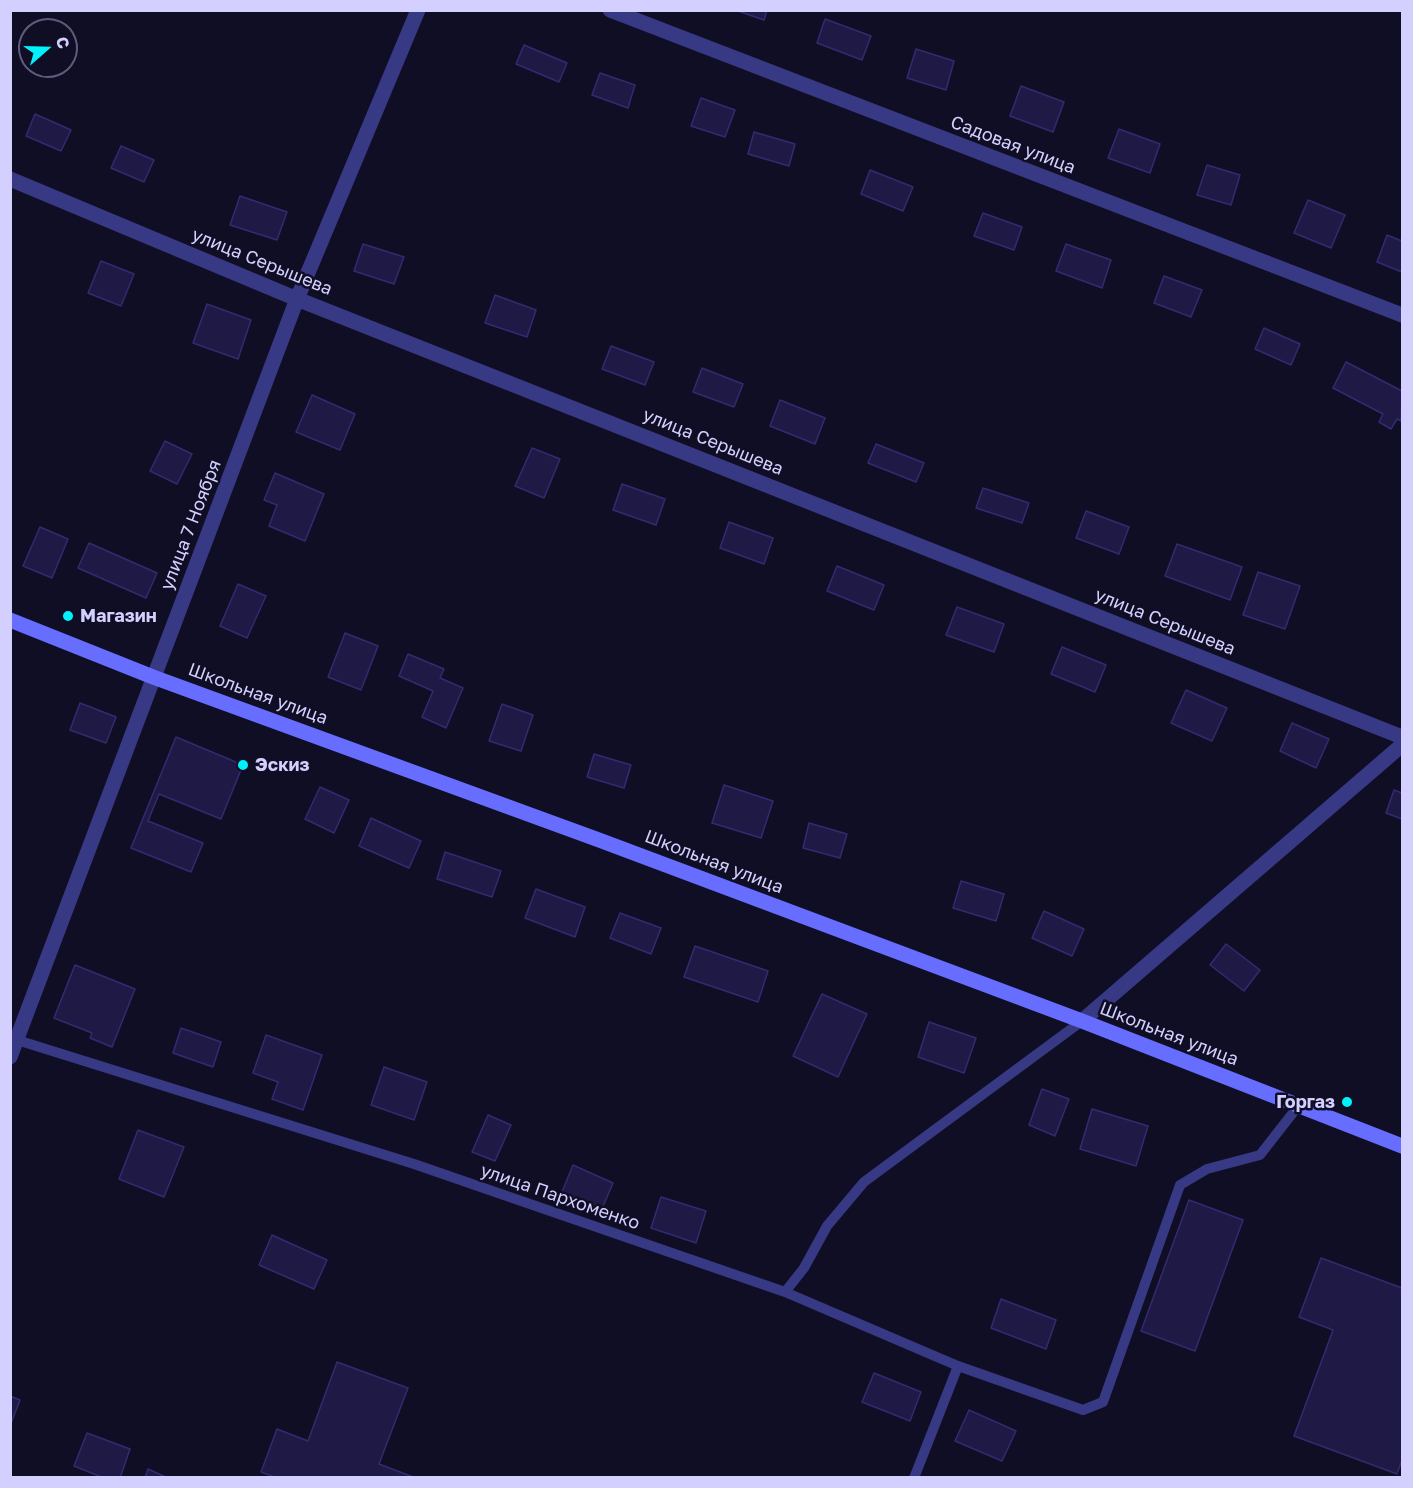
<!DOCTYPE html>
<html>
<head>
<meta charset="utf-8">
<style>
  body { margin:0 }
  #map { position:relative; width:1413px; height:1488px; overflow:hidden; background:#100e24; font-family:"Golos Text",sans-serif }
  canvas { display:block }
  .frame { position:absolute; inset:0; border:12px solid #d3d0ff; pointer-events:none }
  .north { position:absolute; left:18px; top:18px; width:60px; height:60px; box-sizing:border-box; background:#100e24; border:2px solid #5e5c7c; border-radius:50%; rotate:70deg; font-size:16px; font-weight:700; line-height:24px; text-align:center; color:#d3d0ff }
  .north::after { content:''; display:block; margin:auto; width:21px; height:27px; background:#00f3fb; clip-path:polygon(50% 0,100% 100%,50% 72%,0 100%) }
</style>
</head>
<body>
<div id="map">
<canvas width="1413" height="1488"></canvas>
<div class="frame"></div>
<div class="north">С</div>
</div>
<script>
const c = document.querySelector('canvas').getContext('2d');
c.lineJoin = 'round';
function fill(path, color) { c.fillStyle = color; c.fill(path, 'evenodd'); }
function trace(path, color, width, dash) { c.strokeStyle = color; c.lineWidth = width; c.lineCap = dash ? 'butt' : 'round'; c.setLineDash(dash || []); c.stroke(path); }
function drawText(font, color, halo, rows, align = 'center') {
  c.font = font + ' "Golos Text",sans-serif'; c.lineWidth = 5; c.setLineDash([]); c.textBaseline = 'middle'; c.strokeStyle = halo; c.fillStyle = color; for (const [text, x, y, turn = 0] of rows) {
    c.save(); c.translate(x, y); c.rotate((+turn || 0) * Math.PI / 180); c.textAlign = isNaN(turn) ? turn : align; if (halo) c.strokeText(text, 0, 0); c.fillText(text, 0, 0); c.restore();
  }
}
const building = new Path2D(`
  M735,10H767L764,20Z
  M825,19L871,36L862,60L817,43Z
  M524,45L567,63L559,82L516,64Z
  M916,49L954,61L946,90L907,78Z
  M600,73L635,85L628,108L592,95Z
  M1021,86L1064,102L1053,132L1010,116Z
  M701,98L735,110L725,137L691,126Z
  M35,114L71,130L61,151L26,136Z
  M1119,129L1160,144L1150,173L1108,158Z
  M754,132L795,144L789,166L748,154Z
  M121,146L154,160L144,182L111,168Z
  M1207,165L1240,175L1231,205L1197,195Z
  M870,170L913,187L903,211L861,194Z
  M240,196L287,212L277,240L230,225Z
  M1308,200L1345,215L1331,248L1294,233Z
  M983,213L1022,227L1014,250L974,236Z
  M1387,235L1402,241V272L1377,262Z
  M363,244L404,257L394,284L354,271Z
  M1066,244L1111,260L1102,288L1056,271Z
  M101,261L134,274L121,306L88,293Z
  M1164,276L1202,290L1191,317L1154,303Z
  M495,295L536,310L527,337L485,323Z
  M207,304L251,320L238,359L193,343Z
  M1264,328L1300,344L1291,365L1255,349Z
  M611,346L654,362L645,385L602,369Z
  M1346,362L1402,391L1401,421L1397,419L1391,429L1379,422L1383,414L1333,388Z
  M702,368L743,384L734,407L693,392Z
  M312,395L355,414L340,450L296,432Z
  M780,400L825,418L815,444L770,426Z
  M165,441L192,454L177,484L150,471Z
  M876,444L924,463L916,482L868,463Z
  M532,448L560,459L544,498L515,486Z
  M275,473L324,494L305,541L269,526L277,505L264,500Z
  M622,484L665,499L656,525L613,510Z
  M983,488L1029,503L1022,523L976,508Z
  M1086,511L1129,527L1119,554L1076,538Z
  M729,522L773,538L764,564L720,548Z
  M40,527L68,539L52,578L23,566Z
  M89,543L157,573L146,598L78,568Z
  M1177,544L1242,567L1230,600L1165,576Z
  M837,566L884,585L874,610L827,591Z
  M1258,572L1300,586L1285,629L1243,615Z
  M238,584L266,596L247,638L220,626Z
  M957,607L1004,624L994,652L946,635Z
  M345,633L378,646L361,690L328,677Z
  M1062,647L1106,665L1095,692L1051,674Z
  M408,654L444,669L440,678L463,688L446,728L422,717L433,691L399,676Z
  M1186,690L1227,708L1212,741L1171,723Z
  M80,703L116,717L106,743L70,730Z
  M502,704L533,715L521,751L489,741Z
  M1292,723L1329,739L1316,768L1280,751Z
  M176,737L243,765L221,819L159,794L148,821L203,843L191,872L131,848Z
  M594,754L631,765L624,788L587,777Z
  M724,785L773,801L761,838L712,823Z
  M320,787L349,800L334,833L305,819Z
  M1394,790L1402,793V819L1386,813Z
  M371,818L421,841L409,868L359,846Z
  M809,823L847,834L840,858L803,848Z
  M445,852L501,871L492,897L437,879Z
  M961,881L1004,894L996,921L953,908Z
  M536,889L585,907L575,937L525,918Z
  M1044,911L1084,929L1072,956L1032,938Z
  M620,913L661,928L651,954L610,938Z
  M1226,944L1260,970L1244,991L1210,965Z
  M695,946L768,971L758,1002L684,977Z
  M75,965L135,989L112,1047L90,1038L92,1033L54,1018Z
  M822,994L867,1014L838,1077L793,1056Z
  M929,1022L976,1038L964,1073L918,1057Z
  M181,1028L221,1042L213,1067L173,1053Z
  M266,1035L322,1055L303,1110L272,1099L278,1082L253,1073Z
  M384,1067L427,1082L414,1120L371,1105Z
  M1042,1089L1069,1099L1055,1136L1029,1125Z
  M1092,1109L1148,1126L1136,1166L1080,1149Z
  M488,1115L511,1125L495,1161L472,1152Z
  M138,1130L184,1147L164,1197L119,1179Z
  M573,1165L613,1183L602,1209L562,1192Z
  M661,1197L706,1211L696,1243L651,1228Z
  M1189,1200L1243,1220L1195,1351L1141,1331Z
  M272,1235L327,1260L314,1289L259,1265Z
  M1321,1258L1402,1288V1460L1397,1474L1294,1436L1333,1330L1299,1317Z
  M1001,1299L1056,1320L1046,1349L991,1328Z
  M337,1362L408,1388L379,1464L416,1478H277L261,1472L277,1429L308,1441Z
  M874,1373L921,1392L910,1421L862,1402Z
  M10,1396L20,1400L10,1426Z
  M969,1410L1016,1431L1002,1461L955,1441Z
  M87,1433L130,1449L120,1478H104L74,1466Z
  M148,1469L168,1478H145Z`);
fill(building, '#1f1945');
trace(building, '#342a72', 1.5);
trace(new Path2D(`
  M17,1040L414,1164L785,1292L958,1366L1083,1410L1103,1402L1180,1185L1207,1169L1260,1155L1299,1105
  M785,1292L804,1268L827,1226L864,1182L1082,1021
  M914,1478L958,1366`), '#373984', 10);
trace(new Path2D(`
  M610,10L1402,315
  M10,179L297,299L1402,737
  M1082,1021L1402,745
  M10,1057L297,299L418,10`), '#373984', 15);
trace(new Path2D(`
  M10,620L153,677L599,840L1082,1021L1402,1146`), '#676eff', 15);
for (const [x, y, r, color] of [
  [68,616,6,"#00f3fb"],
  [243,765,6,"#00f3fb"],
  [1347,1102,6,"#00f3fb"]
]) { const dot = new Path2D(); dot.arc(x, y, r, 0, 2 * Math.PI); c.fillStyle = color; c.fill(dot); trace(dot, '#100e24', 2); }
drawText('18px', '#d3d0ff', '#100e24', [
  ["Садовая улица",1013,145,21],
  ["улица Серышева",262,262,22],
  ["улица Серышева",713,442,22],
  ["улица 7 Ноября",191,525,-69],
  ["улица Серышева",1165,622,22],
  ["Школьная улица",258,694,20],
  ["Школьная улица",714,862,21],
  ["Школьная улица",1169,1034,21],
  ["улица Пархоменко",560,1197,19]
]);
drawText('bold 18px', '#d3d0ff', '#100e24', [
  ["Магазин",80,616],
  ["Эскиз",255,765],
  ["Горгаз",1335,1102,"right"]
], 'left');
</script>
</body>
</html>
